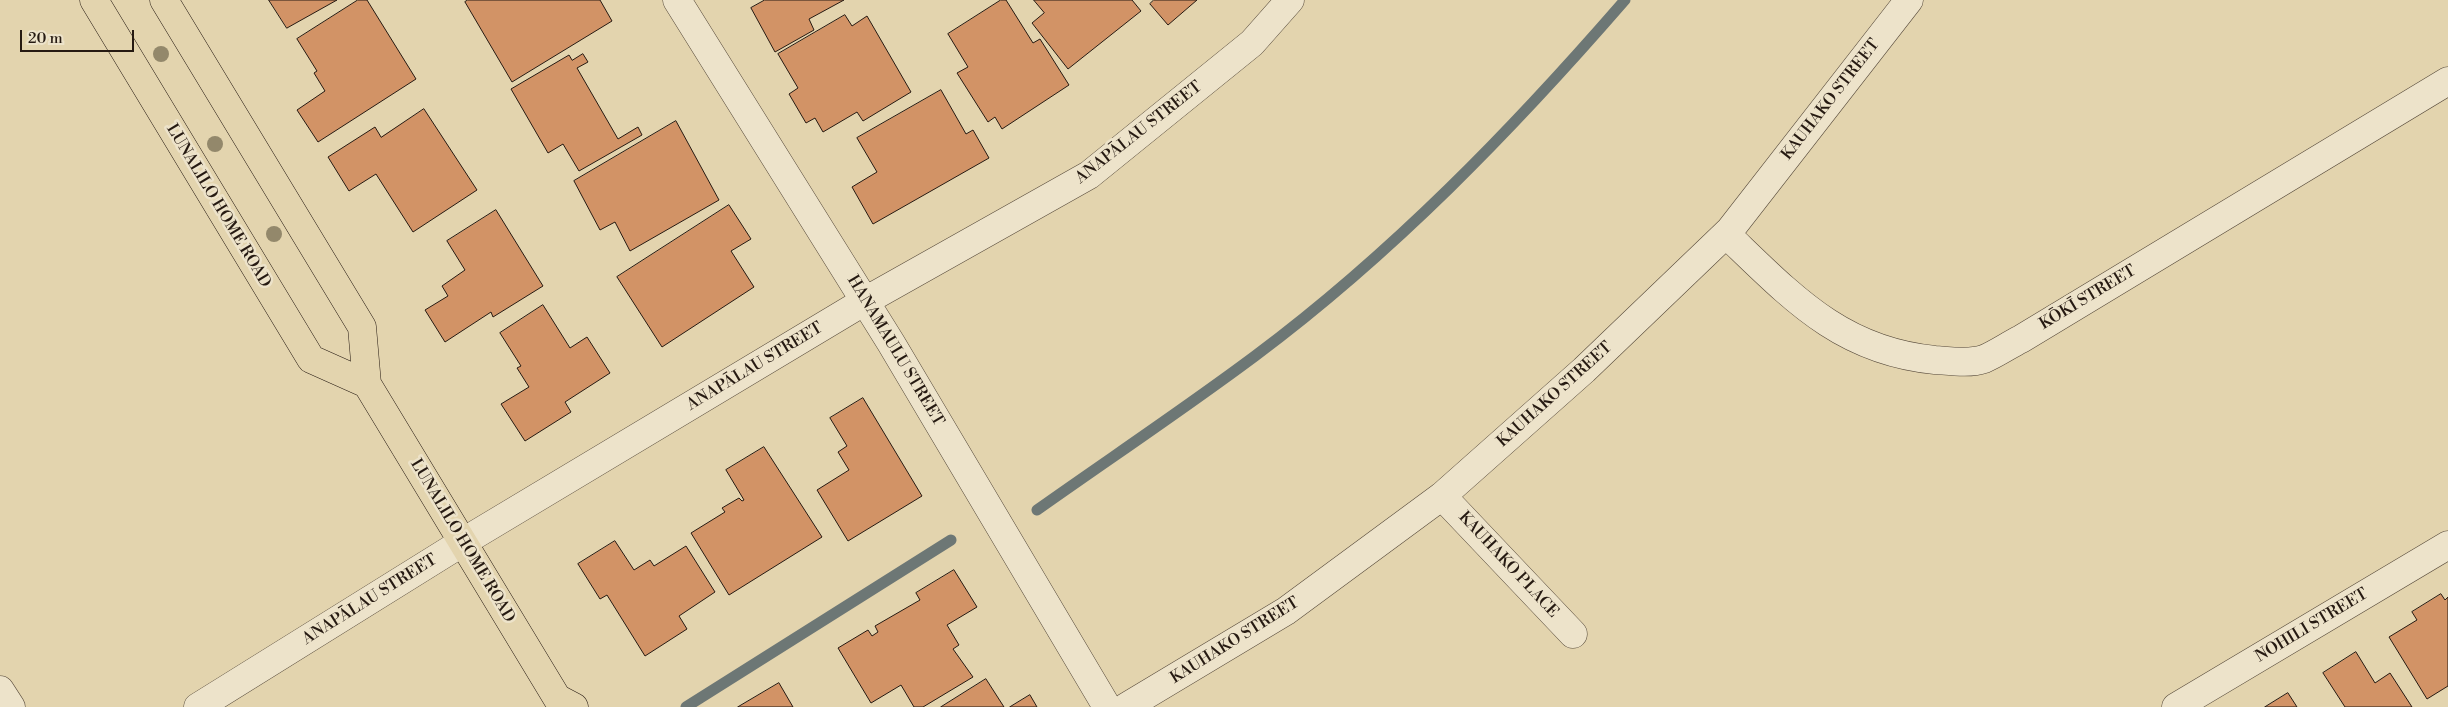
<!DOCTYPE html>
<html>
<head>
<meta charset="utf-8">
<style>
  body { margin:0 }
  #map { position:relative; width:2448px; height:707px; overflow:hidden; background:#e3d4ae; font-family:"Libre Bodoni",serif }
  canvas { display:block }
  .scale { position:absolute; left:20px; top:30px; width:114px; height:22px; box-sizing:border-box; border:2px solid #261a12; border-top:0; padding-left:6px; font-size:15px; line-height:18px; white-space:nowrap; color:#261a12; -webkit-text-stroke:4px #ede3ca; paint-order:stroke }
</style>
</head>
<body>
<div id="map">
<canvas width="2448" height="707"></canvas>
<div class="scale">20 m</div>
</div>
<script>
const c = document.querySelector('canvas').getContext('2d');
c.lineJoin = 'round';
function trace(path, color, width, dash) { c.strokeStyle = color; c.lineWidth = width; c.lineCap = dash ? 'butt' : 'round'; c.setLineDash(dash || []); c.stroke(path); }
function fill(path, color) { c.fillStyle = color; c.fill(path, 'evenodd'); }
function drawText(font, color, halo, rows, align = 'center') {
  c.font = font + ' "Libre Bodoni",serif'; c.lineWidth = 5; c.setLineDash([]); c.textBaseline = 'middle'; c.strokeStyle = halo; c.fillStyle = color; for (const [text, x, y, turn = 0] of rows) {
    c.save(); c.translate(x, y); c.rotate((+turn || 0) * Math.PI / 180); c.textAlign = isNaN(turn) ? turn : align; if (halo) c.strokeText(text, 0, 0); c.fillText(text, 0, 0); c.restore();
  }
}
trace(new Path2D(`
  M1037,510C1109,459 1184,409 1255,356C1393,253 1513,129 1625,0
  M686,707L951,540`), '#6d7775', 11);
const building = new Path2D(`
  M269,0H337L287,28Z
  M358,0H367L416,79L318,142L297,110L325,91L314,73L317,71L297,39Z
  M468,0H600L612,21L512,82L465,2Z
  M765,0H844L809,19L814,30L775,52L751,8Z
  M1001,0H1006L1033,43L1040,39L1069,85L1002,129L995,117L988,122L957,73L968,67L948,34Z
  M1034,0H1132L1141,11L1068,69L1032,23L1044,13Z
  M1154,0H1197L1168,25L1150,4Z
  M845,15L852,26L867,16L911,92L863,121L857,112L823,132L815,118L806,123L789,94L798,88L778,54Z
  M583,54L588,62L577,68L618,139L638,127L642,135L579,171L563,144L548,153L511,89L569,55L572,60Z
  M941,90L966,134L973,130L989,158L873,224L852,187L877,172L857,138Z
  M424,109L477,190L413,232L376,174L349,191L328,157L375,127L381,137Z
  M676,121L719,200L630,251L615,222L600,230L574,181Z
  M729,205L751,239L731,251L754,287L662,347L617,277Z
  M496,210L543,286L493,317L491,312L445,342L425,310L448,296L442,286L465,270L447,241Z
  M543,305L570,348L587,337L610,373L565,402L571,412L525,441L501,404L529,387L517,368L521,366L500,333Z
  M863,398L922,496L848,541L817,490L849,470L838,452L847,446L830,418Z
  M764,447L822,537L729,595L691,533L725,512L722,508L739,498L742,501L744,500L726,470Z
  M615,541L634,570L650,560L654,566L686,546L715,592L679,616L687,629L645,656L607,595L600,599L578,564Z
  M954,570L977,607L947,625L959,645L953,649L973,677L923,707H914L901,685L871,703L838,648L868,630L872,636L878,632L875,626L920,600L916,593Z
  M2441,594L2445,600L2448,597V686L2427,699L2389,637L2417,620L2412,612Z
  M2356,652L2375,683L2390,673L2412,707H2345L2323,673Z
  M986,679L1004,707H941Z
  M779,683L793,707H738Z
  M2288,693L2297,707H2265Z
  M1030,695L1037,707H1010Z`);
fill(building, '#d29366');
trace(building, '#261a12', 1);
const minor = new Path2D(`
  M677,0L891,343L1107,707
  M1726,234C1791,296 1840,351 1935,360C1950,361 1970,364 1984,359C1996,354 2009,345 2021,339L2448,81
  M1442,496L1573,634
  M0,690L11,707
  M198,707L463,542L865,301L1089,175L1252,43L1290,0
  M1126,707L1286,611L1442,496L1584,370L1730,230L1909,0
  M2176,707L2448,545`);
const major = new Path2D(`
  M94,0L311,359L367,384
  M164,0L362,327L367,384L557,698L574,707`);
trace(minor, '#554839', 29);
trace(major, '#261a12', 29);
trace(minor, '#ede3ca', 28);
trace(major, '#e3d4ae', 28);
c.fillStyle = '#93886b';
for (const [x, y] of [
  [161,54],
  [215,144],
  [274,234]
]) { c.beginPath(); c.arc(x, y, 8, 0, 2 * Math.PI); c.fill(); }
drawText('16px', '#261a12', '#ede3ca', [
  ["KAUHAKO STREET",1831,100,-52],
  ["ANAPĀLAU STREET",1139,133,-38],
  ["LUNALILO HOME ROAD",218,206,59],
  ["KŌKĪ STREET",2088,298,-31],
  ["HANAMAULU STREET",895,351,59],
  ["ANAPĀLAU STREET",755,367,-31],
  ["KAUHAKO STREET",1555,395,-42],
  ["LUNALILO HOME ROAD",462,541,59],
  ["KAUHAKO PLACE",1508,565,47],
  ["ANAPĀLAU STREET",370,600,-32],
  ["NOHILI STREET",2312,626,-31],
  ["KAUHAKO STREET",1235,641,-32]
]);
</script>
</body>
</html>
